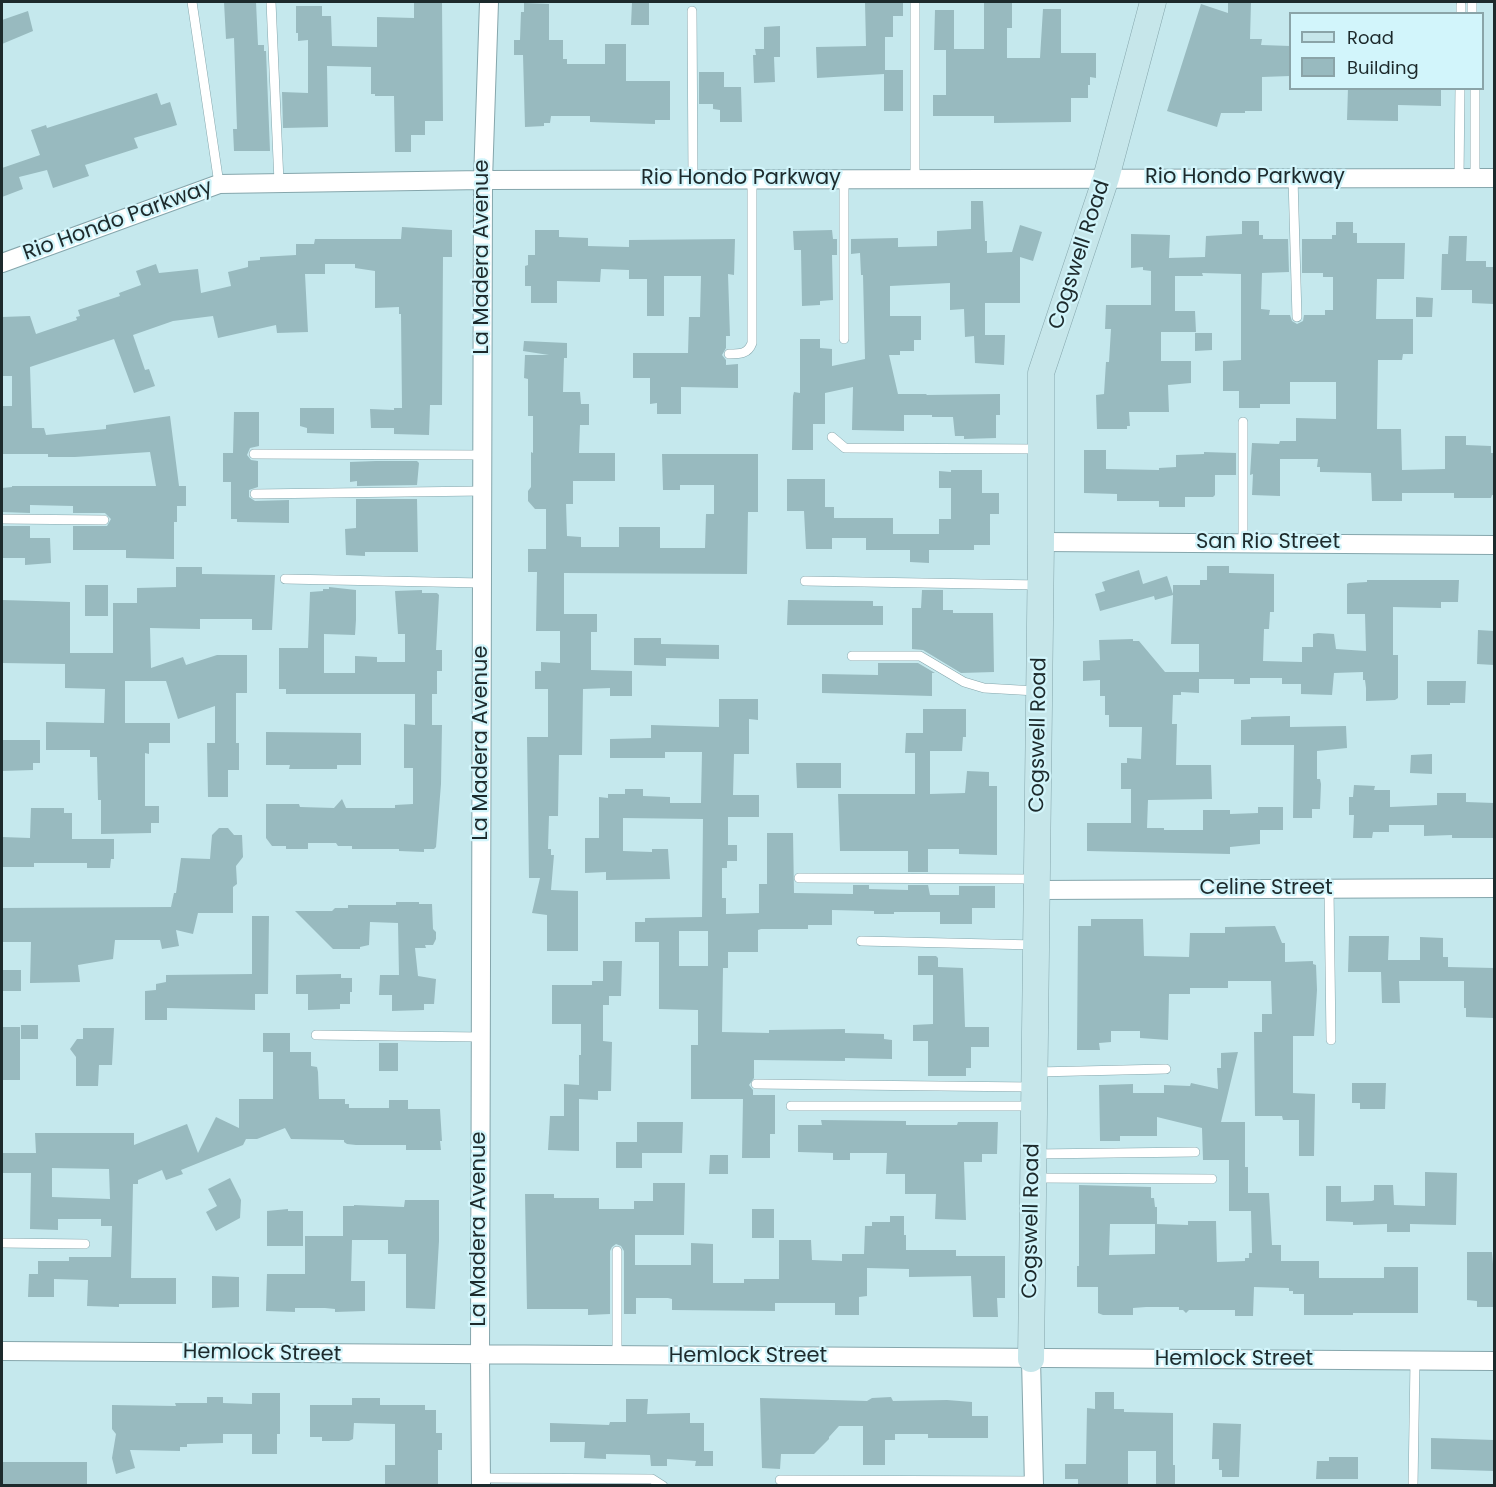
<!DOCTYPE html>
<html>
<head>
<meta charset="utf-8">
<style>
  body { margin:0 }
  #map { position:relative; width:1496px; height:1487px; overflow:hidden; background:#c5e8ed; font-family:Poppins,sans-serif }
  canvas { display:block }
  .frame { position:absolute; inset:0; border:3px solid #1d2a2c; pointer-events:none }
  .legend { position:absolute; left:1289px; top:12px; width:195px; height:78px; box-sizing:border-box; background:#d2f5fb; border:2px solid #8aa4a8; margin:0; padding:8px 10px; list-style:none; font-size:18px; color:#1d2a2c }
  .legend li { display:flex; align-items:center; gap:12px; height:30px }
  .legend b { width:30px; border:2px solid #8aa4a8 }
</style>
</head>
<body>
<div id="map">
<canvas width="1496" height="1487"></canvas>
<div class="frame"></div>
<ul class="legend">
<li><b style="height:8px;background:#c6e6ea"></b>Road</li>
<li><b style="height:16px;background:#98babf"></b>Building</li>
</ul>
</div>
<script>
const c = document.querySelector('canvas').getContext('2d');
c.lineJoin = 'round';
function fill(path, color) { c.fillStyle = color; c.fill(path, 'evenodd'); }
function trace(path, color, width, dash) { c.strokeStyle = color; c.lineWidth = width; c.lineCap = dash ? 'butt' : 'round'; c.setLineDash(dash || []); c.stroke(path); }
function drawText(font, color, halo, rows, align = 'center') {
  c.font = font + ' Poppins,sans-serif'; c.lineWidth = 4.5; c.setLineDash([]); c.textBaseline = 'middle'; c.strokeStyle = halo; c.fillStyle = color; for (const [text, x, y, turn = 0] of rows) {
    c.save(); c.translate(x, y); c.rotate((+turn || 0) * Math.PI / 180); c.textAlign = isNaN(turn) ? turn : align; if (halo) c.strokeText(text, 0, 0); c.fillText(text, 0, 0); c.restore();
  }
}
fill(new Path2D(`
  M224,2H256L258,45H264V51H266L270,151H234L233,129H237L234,38L226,39Z
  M414,2H442L443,121H425V135H411V152H395L394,96H375V94H371V67L327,66L328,127L283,128L282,92L308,93V40L298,41V33H296V6H322V16H331L332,46L377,47V17L414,18Z
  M632,2H649V25H631Z
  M865,2H903V16H893V37H885V70H903V111H884V74L817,78L816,47L866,46Z
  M984,2H1012V28H1007V58H1040L1043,9H1061V53H1096V78L1090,77V85H1088V98H1071V122L994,123V116H933V95H946V50H934L935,10H954V49H984Z
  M1228,2H1251L1250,39H1262L1261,45L1290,46V76L1262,77V111H1245V113H1221L1217,127L1167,111L1201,4L1228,13Z
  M524,3L549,4V40H563V59H567V64H605V44H626V81H670V120H655V124L590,122V116H551L550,123H544V126L525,127L523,55H514V40H520L521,12H524Z
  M28,11L33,31L2,44V20Z
  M780,26V57H774L775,82L754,83L753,55H756L755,49H764V27Z
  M699,72H724V87H741L742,122H720V110L713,109V104H699Z
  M1348,88H1441V106L1398,105V121L1347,120Z
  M157,93L161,105L170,102L177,125L134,138L138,148L85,165L89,176L53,188L47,170L19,177L23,189L2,197V168L40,155L31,130L46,125L47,128Z
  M971,201H983L985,241H987V253L1012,252L1020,225L1042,232L1033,261L1020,257V303H985V335H1005L1004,365L975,363L974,336L965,337L964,309L950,310V283L890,286V316H921V340H914V351H900V355H889L898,394H927L926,395L1000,394V415H996V438L964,439V436H955L953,417H932V415H904V431L852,430L853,387L825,393V424H813V450H792L793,396L794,392L800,393V339H820V348L832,349V366L865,359L863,275H861L860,253L851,254V239L898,238V247L937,246V231L971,229Z
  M1242,221H1259V235H1263V239H1288L1289,272L1262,273L1261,309L1270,310L1269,315H1290L1292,321L1297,324L1303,321L1304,315H1325V310H1333V277H1323V273H1302V239H1332V235H1336V222H1353V233H1357V243H1405L1404,279H1377L1376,319H1413V354H1403L1402,360H1378L1377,429H1401L1402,470L1445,469V436H1466V445L1491,446V453H1494V495H1492L1491,498H1454V493H1402V501H1372L1371,473L1320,472V467H1317L1318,459H1280V496L1252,495L1253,474L1250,475L1252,443L1279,444L1280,441H1296V418L1336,419V382H1290V404H1260V408H1239V391H1223V361L1241,360V274L1202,273L1203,276H1175V311H1195L1196,332H1161V361H1191V383L1168,385L1169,412H1129L1130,426H1127V429H1097L1096,395L1104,394L1106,362H1109L1111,329H1105L1106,305H1151V271L1143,270V267L1131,268V234L1170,235L1169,258L1205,257L1206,236L1242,234Z
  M402,227L452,230V257H443L442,405H430L429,435L394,434V428H371L370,409L394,410V408H402L401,314H399V307L375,308V271L355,268V264H325V274H305L308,332L277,333L276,325L218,338L213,316L173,321L133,335L145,370L149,369L155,386L134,393L114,339L30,367L32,428H44L46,435L106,429V425L170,416L179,486H186V506H177V522H174V559L126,558V550H73V526H107L111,519L105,513H73V506L30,505V513L2,512V488L12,487V486H156L150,452L75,457H48V454H2V406H12V376H2V317L30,316L36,334L77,320L76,317L80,316L78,310L120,296L119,293L141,285L136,271L156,264L159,273L198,269L201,293L231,286L228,272L248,267V261L260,260V257L296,255V244H314L315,239H401Z
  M535,230H559V237L588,238V246L629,247V240L735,239L734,275L728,274L730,336H726V348L722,355L726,360V365L738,364V388L681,387V414H657V403L650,404V378H633V353H688L689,317H700L701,276H664V316H647V279H629V270L601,269L600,282L557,281V303H531V286H525V266L528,265V255H535Z
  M832,230L833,239H837V255H832L833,300L820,301V305L802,306L801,250H794L793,231Z
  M1449,236H1467L1466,261H1486V267H1494V304L1472,303V290H1441L1442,254H1448Z
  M1416,297L1433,298L1432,317H1416Z
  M1195,333H1212V350L1195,351Z
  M524,341L567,343V358H564L563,392H580L581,404H589V425H580L579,453H615V481H573V504H566L567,536L581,537V547H619V527H660V548H705L706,514H714V485H680V490H663L662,454H758V512H748L747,574L564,573V614H597V632H591V670L632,671V696H610V688L583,689L582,755H559L558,816H549L548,849H551V855H554L551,890L578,891V951H547V915L532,913L540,878H529L527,737H548V689H535V671H541V662L560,663V631H536L537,572H528V549H546V509H535L528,501V491L531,487V452L533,453V416H528V379L524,378L525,355H549L523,351Z
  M300,408H334V434L307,433V428L300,426Z
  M234,412H259V446L250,448L247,455L251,460L258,461V487L249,490V497L255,501L289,500V523L237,522V519H231V482H223V453H233Z
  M1084,450H1106V469L1159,470V468L1176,467V455L1204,454V452L1236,453V475H1215V495L1213,497H1185V507H1159V501H1117V494L1084,493Z
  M376,461H417L419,463L417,485L357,486V481L350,482V462Z
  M951,470H982V493H999V514H990V545H974V550H929V563L910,562V550H866V538H832V549H806L804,511H787V479H825V507H834V518H893V534H939V519H951V488H939V471L951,472Z
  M356,499H417L418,552H365V556L346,555L345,529L356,528Z
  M2,526H30V538H50L51,563L25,565V558H2Z
  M1207,566H1229V573L1274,574V612H1270L1269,629H1264L1263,661L1302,662V647H1313V634L1318,633L1334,634L1336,649L1366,651L1365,614H1347V584L1349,583L1367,582V580H1459L1458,602H1441V608L1393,607V655H1398V698L1395,700L1366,701V688L1365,680H1363V672L1334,673L1332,695L1301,694V684H1282V678H1250V684H1234V679H1199V693L1181,692V695H1173L1172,724H1177L1176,765H1211L1212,799L1148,800L1147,828H1164V830H1203V810H1230V814L1258,813V807H1283V830H1260V844L1230,847V854L1087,851V823H1131V789H1121V763H1127V758L1141,759L1142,727H1109V715H1105V696H1100V680L1083,681V661L1100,660L1099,640L1133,639V641H1139L1165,672H1199V644H1171L1173,595L1155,600L1154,596L1100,611L1095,594L1105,591L1102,582L1139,570L1143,584L1167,576L1173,594V585H1200V580H1207Z
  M176,567H202V574L275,575L272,630H252V619H200V629L150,628L151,668L183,657L186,665L217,655H247V693H236V743H239V770H228V797H208L207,743H215V706L178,719L166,681H125V723H170V743H149V754L145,753V806H159V823H151V833L101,834V800H98L97,757H90V750H46V722L104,723L105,689L65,688V664L2,663V600L70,602V653H113V603H137V588L176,587Z
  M85,585H108V616H85Z
  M329,587L356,590V620L355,635L324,634V673H355V656L377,657V662H405V634H398L395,591L422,590V593H437L439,595L436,650H442V671H437V694H432V725H442L441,784L436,847L434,849H424V852L399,851V849H352V846H338L336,843H308V849H286V846H272L266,838V804H299L300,807L334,808L342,799L346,808H395V805L413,804V768H404V724L415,725V694H286V689H279V648H308L310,592L323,591V589H329Z
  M922,590H943V610H953V613H993L994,672L961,673L923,650L912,649V608H921Z
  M788,600L873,601V606H883V625H787Z
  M1478,630L1494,631V665L1477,664Z
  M634,638H661V644L719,645V659L666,658V666L634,665Z
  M878,663H918L935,673H932V696L822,693V674L878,675Z
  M1427,681H1466L1465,703H1450V705H1427Z
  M719,699H758V720L749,719V754H734L733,795H759V817H728V845H737V861H727V868H722V898H726V914L759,913V884H767V833H793L794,893L853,894V885H869V889L908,890V885H928L930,895H959V886H995V908H972V924H940V912H894V914H874V911L832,910V925H808V929H761L758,930V952H728V968H723L722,1032L769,1033V1030L845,1029V1033L884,1034V1039L892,1040V1059L845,1058V1061L754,1060V1078L749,1085L753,1090V1095H775V1134H770V1158H742L743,1099H691V1045H698V1010L659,1009V942H635V922H645V918L702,917L703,819L623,818V851L652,852V849H668L670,879L606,880V872L585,873V838H599V797L608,798V794H625V789H643V796L670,797V803H701L702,752H665V758H610V739L651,738V725L719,727ZM679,931H708V966H679Z
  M923,709H966V737H963L962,751H930V794L965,793L967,771L989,772V786H997V855L959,854V849H928V872H908V851H840L838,794H915V753H905L906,733H923Z
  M1290,716V727L1346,726L1347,748L1317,751V779H1320L1321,784L1320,809H1312V818H1293L1294,745H1241V720L1251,719V717Z
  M266,732L361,733V765H337V769H289L290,765H266Z
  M2,740H40V763H33V770L2,771Z
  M1432,754V774L1410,773L1411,755Z
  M796,763H841V788H797Z
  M1354,785L1375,786L1374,790H1390V807L1437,805V793H1466V802L1494,803V838H1452V835L1424,836V825H1389V832H1373L1372,838H1353L1354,815H1349V797H1353Z
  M31,808H64V813H72V839H114V859H111L110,868H87V863H34V867H2V837L30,838Z
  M219,828H228L234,835H242L243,857L236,866L237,884L233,887V913H198L193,934L176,930L179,946L162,949L160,940H115L113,959L78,965L80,982L30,983L31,942H2V908L171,907L174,893H176L181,858L210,859L212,835Z
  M396,902H419V904H432L433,929L436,932V939L433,945H425L426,948H415L418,976L436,979L434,1004H424V1010L392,1011V995H379L380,975H399L398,923L370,922L369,945L360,947V949H333L295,911H332L335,908H348V905H396Z
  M252,916H269L268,994H255V1010L167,1008V1020H145V991L156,990V984L166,982V975L252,974Z
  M1091,919H1143L1144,956L1189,957L1190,933H1225V927L1275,926L1282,943H1285V962L1313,961V964L1316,965L1317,990L1314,1036H1293V1093L1315,1094L1314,1156H1299V1120H1283L1282,1116H1255L1254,1032H1262V1014H1272L1271,981H1228V988H1190V994H1169L1168,1040L1140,1038V1031H1111V1042L1099,1043L1100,1050H1077L1078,926H1091Z
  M1349,936H1389L1388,960H1420V937L1443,938V957H1448V967L1494,968V1018L1466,1017V1008H1464V981H1399L1400,1003H1382L1381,972H1348Z
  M918,956H936L938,958V967L963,968L965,1027H989V1047H971V1068H966V1076H928V1041H913V1025L933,1024V975H918Z
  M603,961H622L621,996H609V1005H603V1041L612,1042L611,1091H598V1100L579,1099V1151L548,1150L550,1116H564V1084L579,1085V1055H581V1024H552V985H592V981H603Z
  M2,970H21V991H2Z
  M341,974V978H352V992H350V1004H340V1009L308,1010V994H296V975Z
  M21,1025H38V1039H21Z
  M2,1027H20V1080H2Z
  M83,1028H114L112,1065H99L98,1086H76V1057L70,1049L77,1039H83Z
  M263,1033H290V1052H311V1066L317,1067L318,1072L319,1099H345V1104H349V1108H389V1100H408V1109H440L442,1141H440L441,1150H406V1145H356L347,1144L344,1142V1140L291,1139L285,1128L257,1139H246L243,1145L181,1170L183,1174L166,1180L162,1170L138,1180V1184H133L131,1278H176V1304H119V1307L87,1306L88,1280L54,1279V1297H28L29,1274H38V1261H69V1257H111L112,1226H101V1219H58V1230L30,1229L31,1173H2V1153H36L35,1133H134V1145L187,1124L198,1153L216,1117L239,1128V1099H273V1052H263ZM52,1168L109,1169L110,1199L52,1197Z
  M379,1043H398V1071H379Z
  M1238,1052L1221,1122H1245V1167H1248V1193H1269L1272,1245H1281V1261H1319V1278H1384V1267H1418V1313H1353V1315H1304V1294H1293V1291H1289V1288L1254,1287L1253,1316H1235V1310H1189L1186,1313L1183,1310H1179V1307H1146L1133,1308V1315H1103L1098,1313V1287H1077V1266H1079V1185L1151,1187V1198H1154L1155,1207H1157V1224H1110L1109,1255L1155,1254V1224L1188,1225V1221H1216L1217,1262L1245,1261V1258H1249V1253H1252L1251,1211H1229V1160H1203L1202,1128L1157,1117V1136H1120V1141H1100L1099,1085L1133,1084V1093H1164V1085L1190,1086L1191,1083L1218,1089L1217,1068H1221V1053Z
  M1352,1083H1386L1385,1109H1360V1103H1352Z
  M821,1120L906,1121V1125H957L958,1122H998L997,1154H982V1162H964L966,1220L935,1219L936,1194H905V1174H886L887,1153H850V1160H833V1153L798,1152V1125H822Z
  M637,1122H683L682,1153H642V1168H616V1142H637Z
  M710,1155H728V1174H709Z
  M1425,1172L1457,1173L1456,1225L1410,1224V1232H1387V1224L1353,1225V1222L1326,1221V1186H1341V1202L1372,1201L1374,1200V1185H1393L1394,1205L1425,1206Z
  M230,1178L241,1200L240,1218L216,1231L206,1212L217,1206L208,1189Z
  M653,1183H685L684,1235H635V1265H691V1243L713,1244V1283H744V1279H779V1240H811L812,1260L842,1261V1254H864L865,1226H872V1222H890V1216H904V1235H906V1250H956V1256H1005V1298H997L998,1317H973L971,1276L909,1277V1269L867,1268V1296L859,1297V1315H835V1303H775V1311L672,1310V1299L668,1298H636V1314H624V1251L621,1246L616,1244L612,1247L610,1251V1314L588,1315V1309H527L525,1194H554V1198H599V1209H634V1201H653Z
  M405,1200H439V1241L435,1309L406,1308V1254H388V1240H352L351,1281H365V1311L335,1312V1309L325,1308H295V1312L266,1311L267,1274H305V1236H343V1206H354V1205L404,1207Z
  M288,1209V1211H303V1246H267V1211Z
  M752,1209H774V1238H752Z
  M1467,1252H1492L1493,1264H1494V1303H1493V1307H1477V1301L1467,1300Z
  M212,1276L239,1277V1307L212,1308Z
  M1095,1392H1114V1409H1124V1412L1173,1413V1465H1175V1485H1156V1451H1128V1485H1078V1479H1065V1464H1086L1087,1408L1095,1409Z
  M252,1393H280V1434H277V1454H252V1434H223V1443L187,1444V1447H180V1451L130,1450L135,1468L116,1474L112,1458L116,1434L112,1429V1405L176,1406L175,1403H207V1397H223V1403L252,1404Z
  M891,1397L893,1401L947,1400L972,1402V1416H988V1438H928V1434H895V1440H885V1465H863V1426H839L829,1437V1439L814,1454H781L780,1469L762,1468L760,1398L867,1401L872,1398Z
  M352,1398H380V1405H425V1410H436V1433H442V1450H438V1485L385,1484V1465H395V1424L354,1423L353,1439L349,1441H322V1437H310V1405H352Z
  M626,1399H648L647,1414L690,1413V1423H704V1451H713V1466H695L696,1461L667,1459V1466H651L650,1455L606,1454V1459L584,1458L585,1442H550V1423L609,1425L610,1422H626Z
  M1213,1423L1241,1424L1239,1477H1222V1470H1219V1459H1212Z
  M1431,1438L1494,1440V1471L1431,1469Z
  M1329,1457H1358V1479H1316L1317,1461H1329Z
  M2,1462H87V1485H2Z`), '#98babf');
const lane = new Path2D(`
  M192,2L219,184
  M271,2L279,182
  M1472,3V14
  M692,11L693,179
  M1461,14V5
  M844,178V339
  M915,178V2
  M1293,178L1297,317
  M1459,178L1460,88
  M1475,178V88
  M729,354C740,354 748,354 752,343V179
  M832,437L845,448L1038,449
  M254,454L482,455
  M255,494L482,491
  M2,519L104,520
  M1243,543V422
  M285,579L482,583
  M805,581L1040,585
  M852,656H920L964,682L984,688L1036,691
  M799,878L1036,879
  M1329,889L1331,1040
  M861,941L1036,945
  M316,1035L481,1037
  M1037,1072L1166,1069
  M756,1084L1032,1087
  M791,1106H1032
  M1035,1154L1195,1152
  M1035,1178L1212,1179
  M2,1243L85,1244
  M617,1251V1356
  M481,1478L652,1479L663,1486
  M780,1480L1034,1481
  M1413,1486L1415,1361`);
const street = new Path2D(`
  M2,263L219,184L483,180L1494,178
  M1041,542L1494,545
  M1037,890L1494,888
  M2,1351L1494,1361
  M1031,1359L1034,1486
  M481,1486L480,1356L483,180L489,2`);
const secondary = new Path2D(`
  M1031,1359L1041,542V373L1106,178L1153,2`);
trace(lane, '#85a6ac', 10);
trace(street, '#85a6ac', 20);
trace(secondary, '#85a6ac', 27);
trace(lane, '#fff', 9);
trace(street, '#fff', 18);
trace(secondary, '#c6e6ea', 26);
drawText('21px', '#1d2a2c', '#d2f5fb', [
  ["Rio Hondo Parkway",1245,178],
  ["Rio Hondo Parkway",741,179],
  ["Rio Hondo Parkway",118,221,-20],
  ["Cogswell Road",1080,255,-72],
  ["La Madera Avenue",483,257,-90],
  ["San Rio Street",1268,543],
  ["Cogswell Road",1039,735,-89],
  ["La Madera Avenue",482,743,-90],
  ["Celine Street",1266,889],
  ["Cogswell Road",1032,1221,-89],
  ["La Madera Avenue",480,1229,-90],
  ["Hemlock Street",262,1354,1],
  ["Hemlock Street",748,1357],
  ["Hemlock Street",1234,1360]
]);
</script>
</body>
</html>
